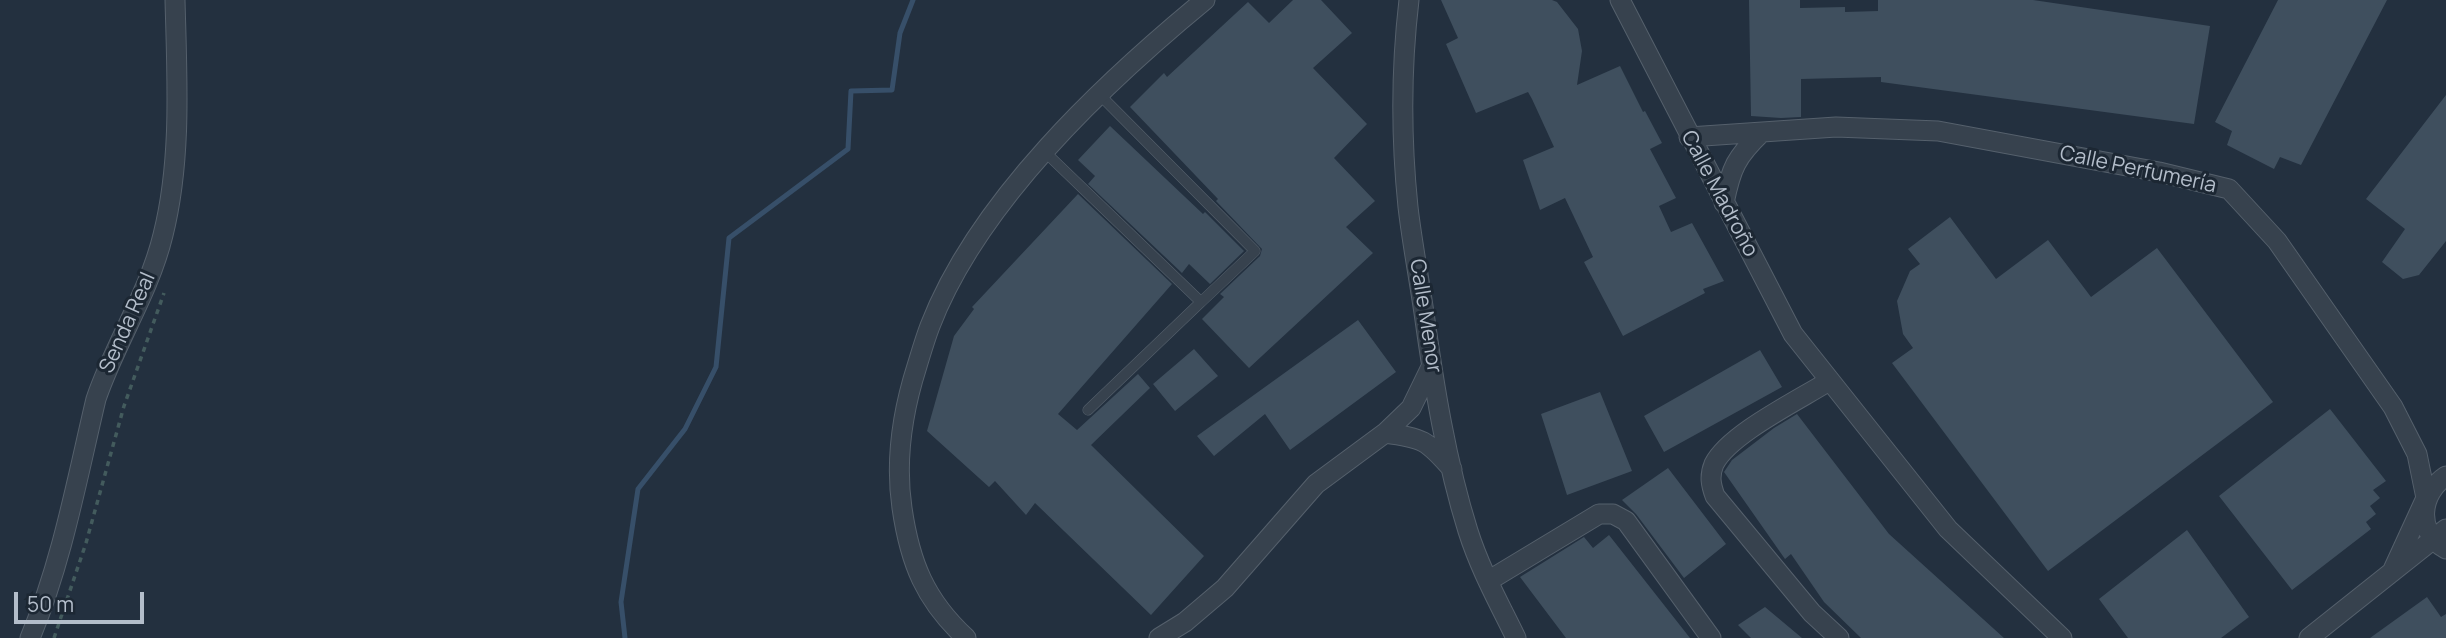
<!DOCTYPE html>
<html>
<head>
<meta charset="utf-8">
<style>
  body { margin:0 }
  #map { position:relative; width:2446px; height:638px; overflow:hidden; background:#23303f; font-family:Manrope,sans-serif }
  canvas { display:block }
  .scale { position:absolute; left:14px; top:592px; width:130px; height:32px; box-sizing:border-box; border:4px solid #b3bdca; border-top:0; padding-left:9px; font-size:21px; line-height:24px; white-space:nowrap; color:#b3bdca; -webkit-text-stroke:5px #1c2733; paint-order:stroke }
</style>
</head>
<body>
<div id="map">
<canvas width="2446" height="638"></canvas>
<div class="scale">50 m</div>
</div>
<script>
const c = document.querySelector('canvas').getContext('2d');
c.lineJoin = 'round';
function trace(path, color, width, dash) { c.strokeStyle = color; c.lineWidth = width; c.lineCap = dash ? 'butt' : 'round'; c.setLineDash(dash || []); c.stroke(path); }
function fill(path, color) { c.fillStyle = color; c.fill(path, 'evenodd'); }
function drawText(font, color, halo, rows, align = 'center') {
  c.font = font + ' Manrope,sans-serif'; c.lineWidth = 6; c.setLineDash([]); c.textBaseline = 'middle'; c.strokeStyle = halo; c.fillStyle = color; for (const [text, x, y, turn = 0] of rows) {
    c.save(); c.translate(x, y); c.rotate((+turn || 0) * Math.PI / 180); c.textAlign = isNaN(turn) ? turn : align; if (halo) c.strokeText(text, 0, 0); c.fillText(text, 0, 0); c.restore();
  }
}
trace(new Path2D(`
  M625,638L621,602L638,489L685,429L716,367L729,238L848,149L851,91L892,90L900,33L913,0`), '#374f69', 5);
fill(new Path2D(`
  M1293,0H1321L1352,33L1313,68L1367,124L1334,158L1375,201L1346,227L1373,253L1249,368L1202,319L1224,297L1220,294L1260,256L1262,249L1216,201L1218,199L1130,107L1164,73L1167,77L1248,2L1269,23Z
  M1441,0H1552L1557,2L1578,29L1582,51L1577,85L1620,66L1643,112L1645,111L1662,143L1650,149L1676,198L1659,206L1671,232L1692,223L1724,281L1703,289L1705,293L1623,336L1584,262L1593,257L1565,198L1540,210L1523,160L1554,147L1532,99L1528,92L1476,113L1446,44L1458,38Z
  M1749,0H1800V8L1845,7V12L1878,11V0H2033L2210,26L2194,124L1881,82V77L1801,79V117L1781,118L1751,116Z
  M2278,0H2387L2301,165L2280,157L2274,169L2227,145L2232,131L2215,122Z
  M2446,95V241L2419,275L2403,279L2382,262L2405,229L2366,199Z
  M1110,126L1203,214L1205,212L1244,251L1210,284L1189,264L1182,273L1088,184L1095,176L1078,160Z
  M1078,194L1172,284L1058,414L1077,430L1138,374L1150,388L1091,445L1204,556L1151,615L1035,503L1026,515L995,481L989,487L927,431L954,336L974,309L972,307Z
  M1950,217L1996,279L2048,240L2091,297L2157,248L2273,402L2048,571L1892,363L1913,348L1903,334L1897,301L1910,271L1920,264L1908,249Z
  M1358,320L1396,372L1290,450L1265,414L1214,456L1197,436Z
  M1194,349L1218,376L1175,411L1153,384Z
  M1760,350L1782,387L1664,452L1644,416Z
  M1600,392L1632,471L1567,495L1541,414Z
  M2330,409L2386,481L2373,490L2380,498L2370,506L2376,514L2366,522L2371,529L2292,590L2219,496Z
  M1797,414L1889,534L2004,638H1861L1824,602L1791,554L1785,559L1724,472L1732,460L1774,428Z
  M1668,468L1726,544L1684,578L1636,514L1622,500Z
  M2187,530L2249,617L2221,638H2128L2099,599Z
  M1609,535L1690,638H1566L1520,577L1584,537L1593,548Z
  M2427,597L2441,617L2446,614V638H2370Z
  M1765,607L1802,638H1751L1738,625Z`), '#3f4f5e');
const lane = new Path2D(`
  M1045,152L1201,302L1255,251L1099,94
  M1088,410L1201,302`);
const street = new Path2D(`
  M1409,0C1401,68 1401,139 1408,207C1412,242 1419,278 1424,313C1434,385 1446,461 1468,531C1480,569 1499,603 1516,638
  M1620,0L1793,334L1948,529L2062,638
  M1689,137L1836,127L1938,131L2159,172L2229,189L2277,241L2393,407L2417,454L2426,498L2392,572
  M1724,203C1731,168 1736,157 1762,132
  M1829,381C1799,400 1729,434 1714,464C1709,476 1711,485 1715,496L1812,613L1839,638
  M1385,433L1411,408L1431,367
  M2446,476C2420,493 2415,532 2446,549
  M1488,581L1599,514H1613L1626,521L1711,638
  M30,638C62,562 77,479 96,399C115,343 149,293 163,235C182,159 177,78 175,0
  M966,638C925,600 910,563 902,508C895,460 902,413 917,366C921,353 925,339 930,326C978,201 1104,83 1205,0
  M1159,638L1185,622L1225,588L1316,484L1385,433C1423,438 1427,440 1452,469
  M2309,638L2446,529`);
trace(lane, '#55606c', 11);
trace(street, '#55606c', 21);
trace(new Path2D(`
  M54,638L86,543L124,406L164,293`), '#435b5d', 3.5, [5, 5]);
trace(lane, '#37424e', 10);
trace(street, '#37424e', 19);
drawText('21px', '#b3bdca', '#1c2733', [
  ["Calle Perfumería",2138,170,12],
  ["Calle Madroño",1719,194,62],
  ["Calle Menor",1425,316,81],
  ["Senda Real",128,323,-66]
]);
</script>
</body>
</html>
